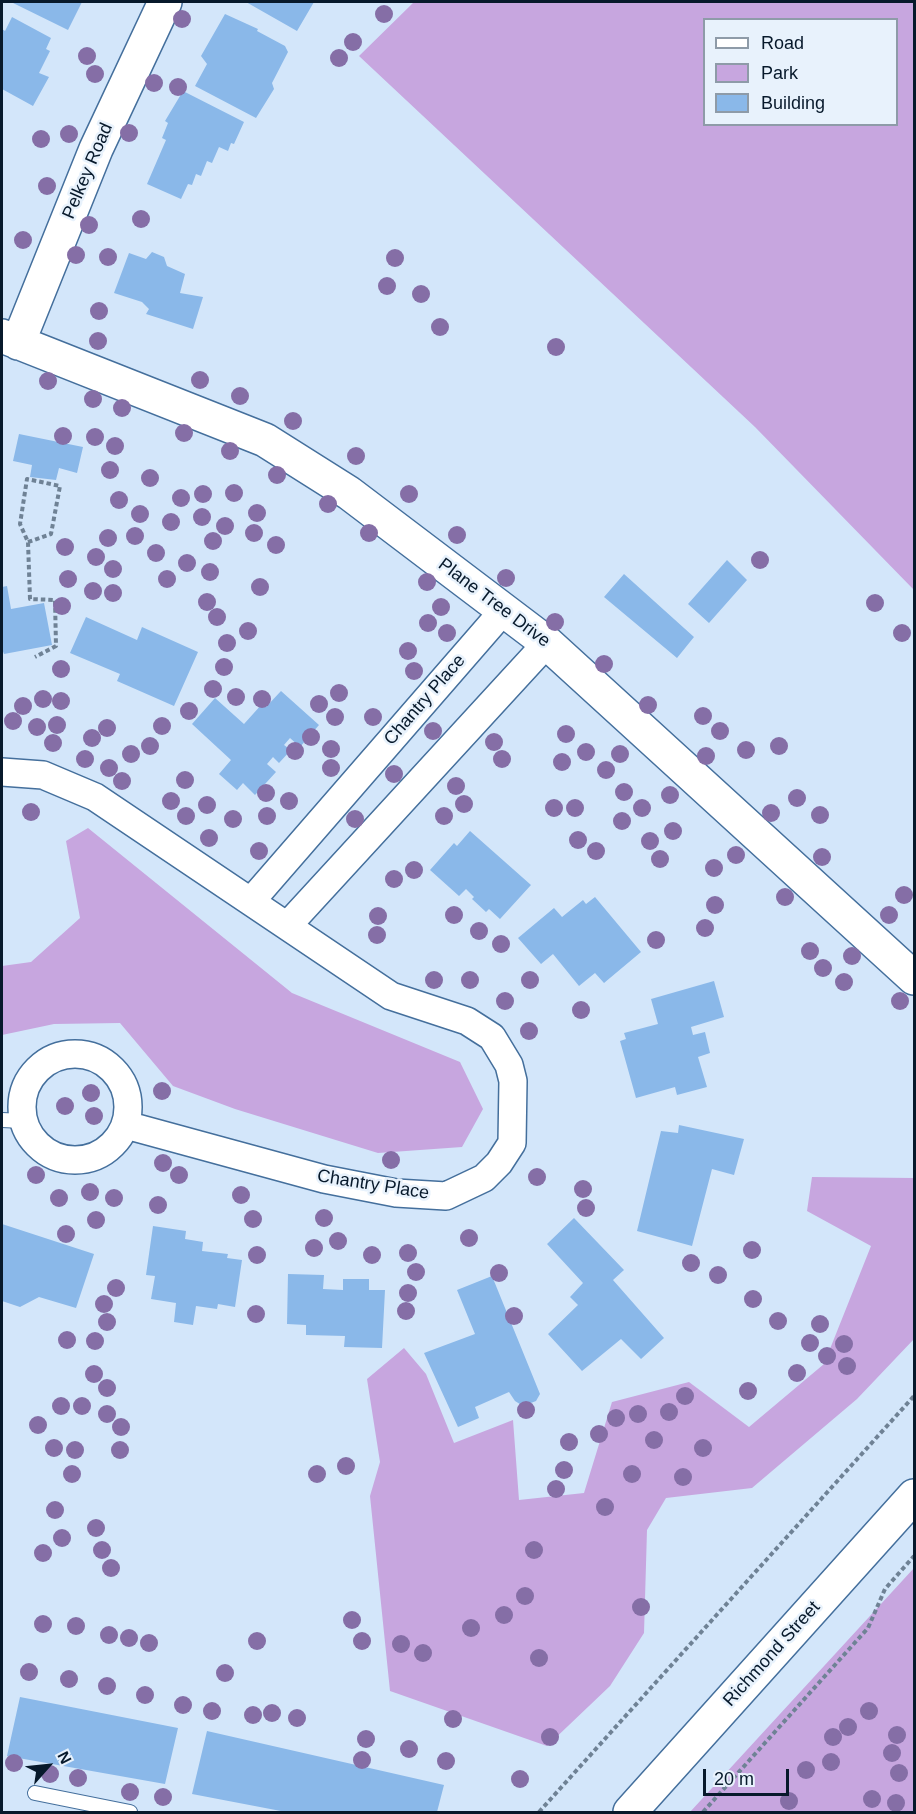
<!DOCTYPE html>
<html>
<head>
<meta charset="utf-8">
<style>
  body { margin:0 }
  #map { position:relative; width:916px; height:1814px; overflow:hidden; background:#d3e6fa; font-family:Helvetica,sans-serif }
  canvas { display:block }
  .frame { position:absolute; inset:0; border:3px solid #07192b; pointer-events:none }
  .legend { position:absolute; left:703px; top:18px; width:195px; height:108px; box-sizing:border-box; background:#e8f2fc; border:2px solid #8e9ba8; margin:0; padding:8px 10px; list-style:none; font-size:18px; color:#07192b }
  .legend li { display:flex; align-items:center; gap:12px; height:30px }
  .legend b { width:30px; border:2px solid #8e9ba8 }
  .north { position:absolute; left:18px; top:1736px; width:60px; height:60px; -webkit-text-stroke:4px #e8f2fc; paint-order:stroke; rotate:63deg; font-size:16px; font-weight:700; line-height:24px; text-align:center; color:#07192b }
  .north::after { content:''; display:block; margin:auto; width:21px; height:27px; background:#07192b; clip-path:polygon(50% 0,100% 100%,50% 72%,0 100%) }
  .scale { position:absolute; left:703px; top:1769px; width:86px; height:27px; box-sizing:border-box; border:3px solid #07192b; border-top:0; padding-left:8px; font-size:18px; line-height:21px; white-space:nowrap; color:#07192b; -webkit-text-stroke:4px #e8f2fc; paint-order:stroke }
</style>
</head>
<body>
<div id="map">
<canvas width="916" height="1814"></canvas>
<div class="frame"></div>
<ul class="legend">
<li><b style="height:8px;background:#fff"></b>Road</li>
<li><b style="height:16px;background:#c7a6df"></b>Park</li>
<li><b style="height:16px;background:#8ab8e9"></b>Building</li>
</ul>
<div class="north">N</div>
<div class="scale">20 m</div>
</div>
<script>
const c = document.querySelector('canvas').getContext('2d');
c.lineJoin = 'round';
function fill(path, color) { c.fillStyle = color; c.fill(path, 'evenodd'); }
function trace(path, color, width, dash) { c.strokeStyle = color; c.lineWidth = width; c.lineCap = dash ? 'butt' : 'round'; c.setLineDash(dash || []); c.stroke(path); }
function drawText(font, color, halo, rows, align = 'center') {
  c.font = font + ' Helvetica,sans-serif'; c.lineWidth = 5; c.setLineDash([]); c.textBaseline = 'middle'; c.strokeStyle = halo; c.fillStyle = color; for (const [text, x, y, turn = 0] of rows) {
    c.save(); c.translate(x, y); c.rotate((+turn || 0) * Math.PI / 180); c.textAlign = isNaN(turn) ? turn : align; if (halo) c.strokeText(text, 0, 0); c.fillText(text, 0, 0); c.restore();
  }
}
fill(new Path2D(`
  M414,2H914V590L755,427L359,56ZM704,20H896V124H704Z
  M88,828L292,993L460,1062L483,1109L462,1147L378,1153L235,1109L173,1086L120,1023L54,1024L2,1035V966L31,962L80,918L66,841Z
  M812,1177L914,1178V1339L857,1399L752,1488L666,1498L647,1530L644,1633L610,1686L547,1746L390,1691L370,1496L380,1462L367,1379L404,1348L426,1374L454,1443L513,1420L519,1500L584,1493L612,1402L689,1382L749,1427L824,1364L871,1246L807,1211Z
  M914,1568V1812H690Z`), '#c7a6df');
fill(new Path2D(`
  M11,2H82L68,30Z
  M246,2H314L297,31Z
  M225,14L258,29L257,31L285,46L288,52L272,83L274,89L256,118L195,86L207,64L201,56Z
  M12,17L51,38L46,49L50,51L39,73L49,77L33,106L2,89V29L5,31Z
  M183,91L244,122L234,144L231,143L228,151L219,147L212,163L207,161L201,176L196,174L192,185L188,184L181,199L147,184L166,140L162,138L168,123L165,121Z
  M152,252L164,257L167,266L185,274L180,293L203,297L193,329L146,314L149,309L142,302L114,293L129,253L146,259Z
  M19,434L83,447L77,473L59,468L56,480L30,477L32,465L13,461Z
  M727,560L747,580L709,623L688,604Z
  M624,574L694,637L677,658L604,597Z
  M7,586L11,609L44,603L52,645L4,654L2,649V587Z
  M86,617L137,640L142,627L198,652L174,706L117,681L120,674L70,653Z
  M281,691L319,725L300,747L290,738L284,745L291,750L279,763L273,757L267,764L276,772L255,795L243,783L237,790L219,774L231,760L192,724L215,698L244,724L262,704L266,707Z
  M470,831L531,885L500,919L489,909L486,912L472,899L474,897L466,889L459,896L430,870L454,843L457,846Z
  M595,897L641,952L604,983L595,973L579,986L553,954L541,964L518,938L554,908L562,917L583,900L586,904Z
  M714,981L724,1017L691,1027L693,1035L705,1032L710,1053L698,1057L707,1087L677,1095L675,1087L636,1098L620,1041L626,1039L624,1033L658,1024L651,999Z
  M679,1125L744,1139L734,1175L712,1169L692,1246L637,1231L661,1131L678,1133Z
  M574,1218L624,1270L613,1280L664,1338L641,1359L621,1339L582,1371L548,1334L578,1305L570,1297L583,1283L547,1244Z
  M2,1224L94,1254L76,1308L39,1297L20,1307L2,1301Z
  M153,1226L186,1231L185,1239L203,1242L202,1251L228,1254L227,1258L242,1260L235,1307L218,1304L217,1309L196,1306L193,1325L174,1322L176,1303L151,1299L155,1276L146,1275Z
  M288,1274L324,1275L323,1289L343,1290V1279H369V1290H385L382,1348L344,1347L345,1336L306,1335V1325L287,1324Z
  M492,1276L540,1394L536,1401L523,1406L515,1401L509,1392L475,1407L479,1418L458,1427L424,1353L475,1334L457,1290Z
  M20,1697L178,1728L165,1784L7,1756Z
  M207,1731L444,1785L437,1812H286L192,1794Z`), '#8ab8e9');
const lane = new Path2D(`
  M2,1120L23,1121
  M35,1793L130,1812`);
const street = new Path2D(`
  M2,772L43,775L95,797L391,996L467,1021L492,1037L509,1065L513,1081L512,1143L499,1163L484,1178L446,1196L396,1193L324,1179L126,1125
  M252,900L504,610
  M288,925L547,643
  M22 1107a53 53 0 1 1 106 0a53 53 0 1 1-106 0Z`);
const secondary = new Path2D(`
  M2,336L265,440L349,493L547,643L914,978
  M18,343L96,149L165,2
  M630,1812L914,1496`);
trace(lane, '#446f9c', 16);
trace(street, '#446f9c', 30);
trace(secondary, '#446f9c', 36);
trace(new Path2D(`
  M28,542L51,534L60,486L27,479L20,524L28,542L30,599L55,600L56,646L35,657
  M539,1812L914,1396
  M703,1812L868,1628L885,1589L914,1556`), '#6f8295', 4, [4.5, 3]);
trace(lane, '#fff', 14);
trace(street, '#fff', 27);
trace(secondary, '#fff', 33);
c.fillStyle = '#856ea6';
for (const [x, y] of [
  [384,14],
  [182,19],
  [353,42],
  [87,56],
  [339,58],
  [95,74],
  [154,83],
  [178,87],
  [129,133],
  [69,134],
  [41,139],
  [47,186],
  [141,219],
  [89,225],
  [23,240],
  [76,255],
  [108,257],
  [395,258],
  [387,286],
  [421,294],
  [99,311],
  [440,327],
  [98,341],
  [556,347],
  [200,380],
  [48,381],
  [240,396],
  [93,399],
  [122,408],
  [293,421],
  [184,433],
  [63,436],
  [95,437],
  [115,446],
  [230,451],
  [356,456],
  [110,470],
  [277,475],
  [150,478],
  [234,493],
  [203,494],
  [409,494],
  [181,498],
  [119,500],
  [328,504],
  [257,513],
  [140,514],
  [202,517],
  [171,522],
  [225,526],
  [254,533],
  [369,533],
  [457,535],
  [135,536],
  [108,538],
  [213,541],
  [276,545],
  [65,547],
  [156,553],
  [96,557],
  [760,560],
  [187,563],
  [113,569],
  [210,572],
  [506,578],
  [68,579],
  [167,579],
  [427,582],
  [260,587],
  [93,591],
  [113,593],
  [207,602],
  [875,603],
  [62,606],
  [441,607],
  [217,617],
  [555,622],
  [428,623],
  [248,631],
  [447,633],
  [902,633],
  [227,643],
  [408,651],
  [604,664],
  [224,667],
  [61,669],
  [414,671],
  [213,689],
  [339,693],
  [236,697],
  [43,699],
  [262,699],
  [61,701],
  [319,704],
  [648,705],
  [23,706],
  [189,711],
  [703,716],
  [335,717],
  [373,717],
  [13,721],
  [57,725],
  [162,726],
  [37,727],
  [107,728],
  [433,731],
  [720,731],
  [566,734],
  [311,737],
  [92,738],
  [494,742],
  [53,743],
  [150,746],
  [779,746],
  [331,749],
  [746,750],
  [295,751],
  [586,752],
  [131,754],
  [620,754],
  [706,756],
  [85,759],
  [502,759],
  [562,762],
  [109,768],
  [331,768],
  [606,770],
  [394,774],
  [185,780],
  [122,781],
  [456,786],
  [624,792],
  [266,793],
  [670,795],
  [797,798],
  [171,801],
  [289,801],
  [464,804],
  [207,805],
  [554,808],
  [575,808],
  [642,808],
  [31,812],
  [771,813],
  [820,815],
  [186,816],
  [267,816],
  [444,816],
  [233,819],
  [355,819],
  [622,821],
  [673,831],
  [209,838],
  [578,840],
  [650,841],
  [259,851],
  [596,851],
  [736,855],
  [822,857],
  [660,859],
  [714,868],
  [414,870],
  [394,879],
  [904,895],
  [785,897],
  [715,905],
  [454,915],
  [889,915],
  [378,916],
  [705,928],
  [479,931],
  [377,935],
  [656,940],
  [501,944],
  [810,951],
  [852,956],
  [823,968],
  [434,980],
  [470,980],
  [530,980],
  [844,982],
  [505,1001],
  [900,1001],
  [581,1010],
  [529,1031],
  [162,1091],
  [91,1093],
  [65,1106],
  [94,1116],
  [391,1160],
  [163,1163],
  [36,1175],
  [179,1175],
  [537,1177],
  [583,1189],
  [90,1192],
  [241,1195],
  [59,1198],
  [114,1198],
  [158,1205],
  [586,1208],
  [324,1218],
  [253,1219],
  [96,1220],
  [66,1234],
  [469,1238],
  [338,1241],
  [314,1248],
  [752,1250],
  [408,1253],
  [257,1255],
  [372,1255],
  [691,1263],
  [416,1272],
  [499,1273],
  [718,1275],
  [116,1288],
  [408,1293],
  [753,1299],
  [104,1304],
  [406,1311],
  [256,1314],
  [514,1316],
  [778,1321],
  [107,1322],
  [820,1324],
  [67,1340],
  [95,1341],
  [810,1343],
  [844,1344],
  [827,1356],
  [847,1366],
  [797,1373],
  [94,1374],
  [107,1388],
  [748,1391],
  [685,1396],
  [61,1406],
  [82,1406],
  [526,1410],
  [669,1412],
  [107,1414],
  [638,1414],
  [616,1418],
  [38,1425],
  [121,1427],
  [599,1434],
  [654,1440],
  [569,1442],
  [54,1448],
  [703,1448],
  [75,1450],
  [120,1450],
  [346,1466],
  [564,1470],
  [72,1474],
  [317,1474],
  [632,1474],
  [683,1477],
  [556,1489],
  [605,1507],
  [55,1510],
  [96,1528],
  [62,1538],
  [102,1550],
  [534,1550],
  [43,1553],
  [111,1568],
  [525,1596],
  [641,1607],
  [504,1615],
  [352,1620],
  [43,1624],
  [76,1626],
  [471,1628],
  [109,1635],
  [129,1638],
  [257,1641],
  [362,1641],
  [149,1643],
  [401,1644],
  [423,1653],
  [539,1658],
  [29,1672],
  [225,1673],
  [69,1679],
  [107,1686],
  [145,1695],
  [183,1705],
  [212,1711],
  [869,1711],
  [272,1713],
  [253,1715],
  [297,1718],
  [453,1719],
  [848,1727],
  [897,1735],
  [550,1737],
  [833,1737],
  [366,1739],
  [409,1749],
  [892,1753],
  [362,1760],
  [446,1761],
  [831,1762],
  [14,1763],
  [806,1770],
  [899,1773],
  [50,1774],
  [78,1778],
  [520,1779],
  [130,1792],
  [163,1797],
  [872,1799],
  [789,1801],
  [896,1803]
]) { c.beginPath(); c.arc(x, y, 9, 0, 2 * Math.PI); c.fill(); }
drawText('18px', '#07192b', '#e8f2fc', [
  ["Pelkey Road",88,171,-67],
  ["Plane Tree Drive",494,603,37],
  ["Chantry Place",425,700,-49],
  ["Chantry Place",373,1185,9],
  ["Richmond Street",772,1654,-48]
]);
</script>
</body>
</html>
